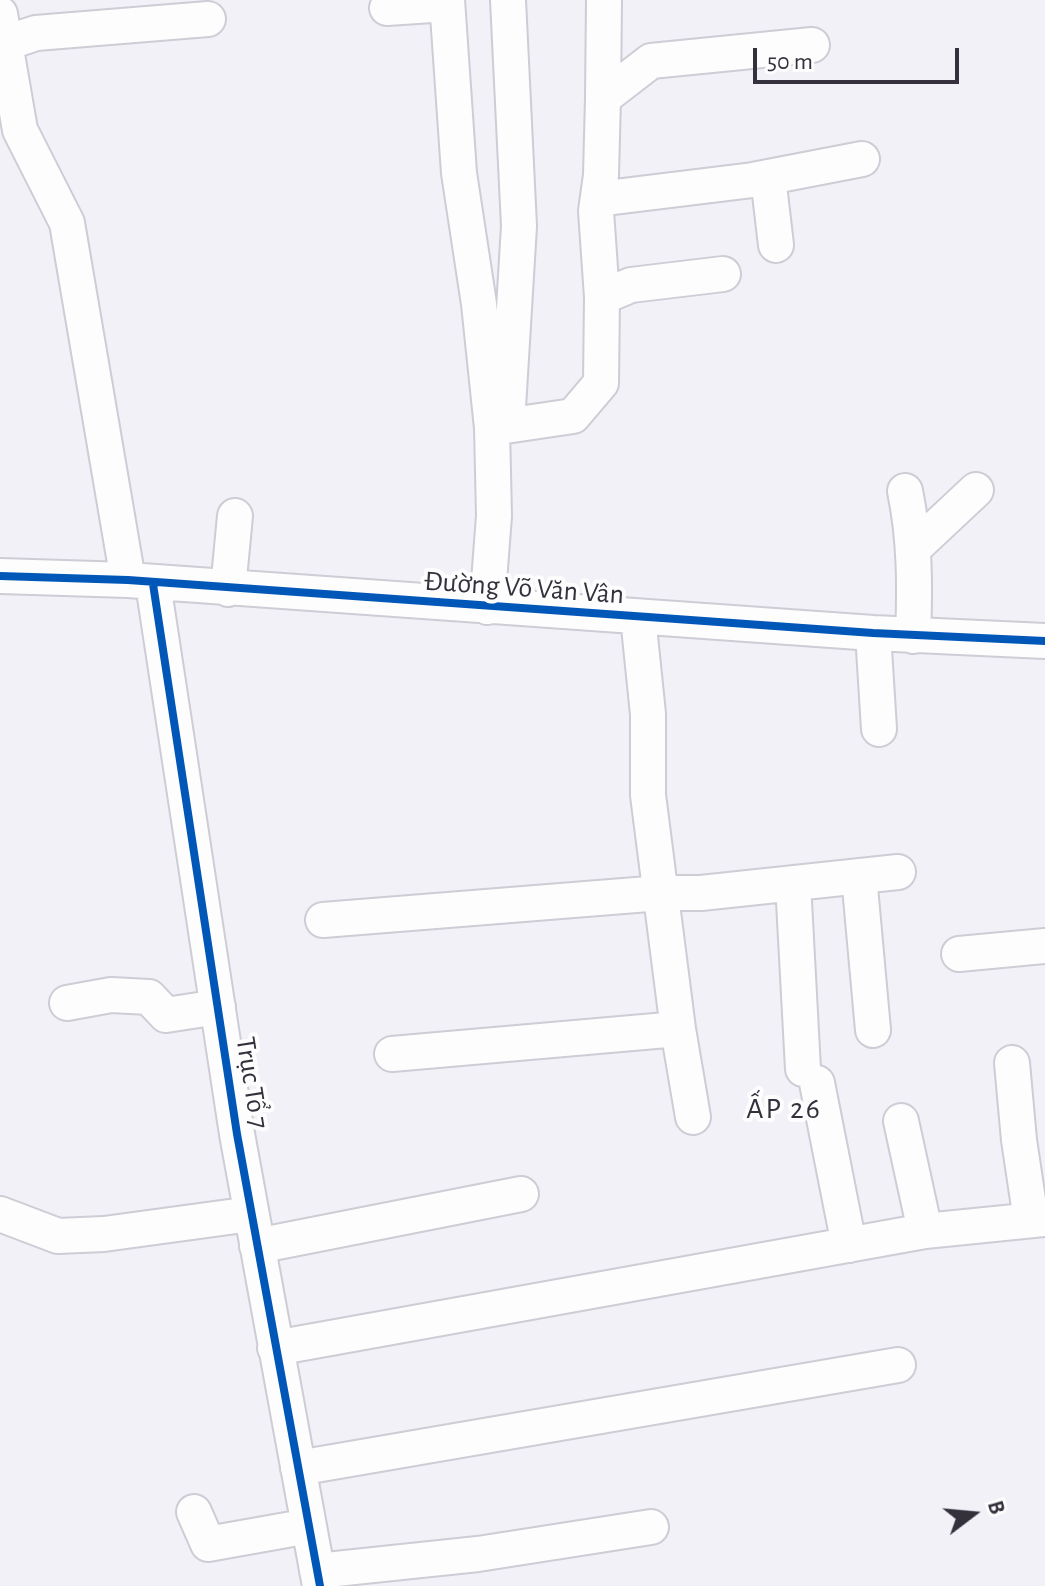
<!DOCTYPE html>
<meta charset="utf-8">
<style>
body{margin:0}
#map{position:relative;width:1045px;height:1586px;overflow:hidden;background:#f2f1f7;font-family:"Alegreya Sans",sans-serif}
canvas{display:block}
.north{position:absolute;left:933px;top:1474px;width:80px;height:80px;-webkit-text-stroke:6px #fdfdfd;paint-order:stroke;rotate:74deg;font-size:22px;font-weight:700;line-height:32px;text-align:center;color:#34303c}
.north::after{content:'';display:block;margin:auto;width:28px;height:36px;background:#34303c;clip-path:polygon(50% 0,100% 100%,50% 72%,0 100%)}
.scale{position:absolute;left:753px;top:48px;width:206px;height:36px;box-sizing:border-box;border:4px solid #34303c;border-top:0;padding-left:10px;font-size:24px;line-height:28px;white-space:nowrap;color:#34303c;-webkit-text-stroke:6px #fdfdfd;paint-order:stroke}
</style>
<div id="map">
<canvas width="1045" height="1586"></canvas>
<div class="north">B</div>
<div class="scale">50 m</div>
</div>
<script>
const ctx = document.querySelector('canvas').getContext('2d');
ctx.lineJoin = 'round';
function stroke(path, color, width, dash) {
  ctx.strokeStyle = color;
  ctx.lineWidth = width;
  ctx.lineCap = dash ? 'butt' : 'round';
  ctx.setLineDash(dash || []);
  ctx.stroke(path);
}
function drawText(font, color, halo, rows, align = 'center') {
  ctx.font = font + ' "Alegreya Sans",sans-serif';
  ctx.lineWidth = 8;
  ctx.setLineDash([]);
  ctx.textBaseline = 'middle';
  ctx.strokeStyle = halo;
  ctx.fillStyle = color;
  for (const [text, x, y, turn = 0] of rows) {
    ctx.save();
    ctx.translate(x, y);
    ctx.rotate((+turn || 0) * Math.PI / 180);
    ctx.textAlign = isNaN(turn) ? turn : align;
    if (halo) ctx.strokeText(text, 0, 0);
    ctx.fillText(text, 0, 0);
    ctx.restore();
  }
}
const minor = new Path2D(`
 M447 0 459 173 479 304 492 428
 M387 8 447 4
 M0 14 20 130 67 223 128 580
 M6 43 36 33 208 19
 M603 98 604 0
 M768 177 776 245
 M598 199 753 180 862 159
 M602 297 631 285 723 274
 M507 424 519 226 508 0
 M905 491C915 539 915 587 913 636
 M913 549 976 490
 M0 576 128 580 873 633 1045 641
 M153 584 237 1134 320 1586
 M228 589 235 516
 M487 607 494 516 492 428 573 416 601 383 602 297 596 211 601 175 603 98 651 61 812 45
 M873 633 879 729
 M859 876 873 1030
 M793 883 803 1069
 M323 920 661 893H701L898 872
 M959 954 1045 946
 M67 1003 111 995 149 997 166 1015 218 1007
 M678 1029 693 1117
 M392 1054 678 1029 648 795V714L638 617
 M1012 1063 1019 1140 1031 1220
 M817 1083 849 1245
 M901 1121 925 1231
 M0 1214 58 1236 104 1234 251 1214
 M257 1246 521 1194
 M275 1348 925 1231 1045 1219
 M298 1468 898 1365
 M194 1512 208 1544 309 1526
 M317 1571 478 1554 651 1527`);
stroke(minor, '#ceccd4', 38);
stroke(minor, '#fdfdfe', 34);
stroke(new Path2D(`
 M0 576 128 580 873 633 1045 641
 M153 584 237 1134 320 1586`), '#0057b8', 8);
drawText('28px', '#34303c', '#fdfdfd', [
 ["Đường Võ Văn Vân",524,588,4],
 ["Trục Tổ 7",252,1083,81]
]);
ctx.letterSpacing = '2px';
drawText('30px', '#34303c', '#fdfdfd', [
 ["ẤP 26",784,1109]
]);
ctx.letterSpacing = '0px';
</script>
